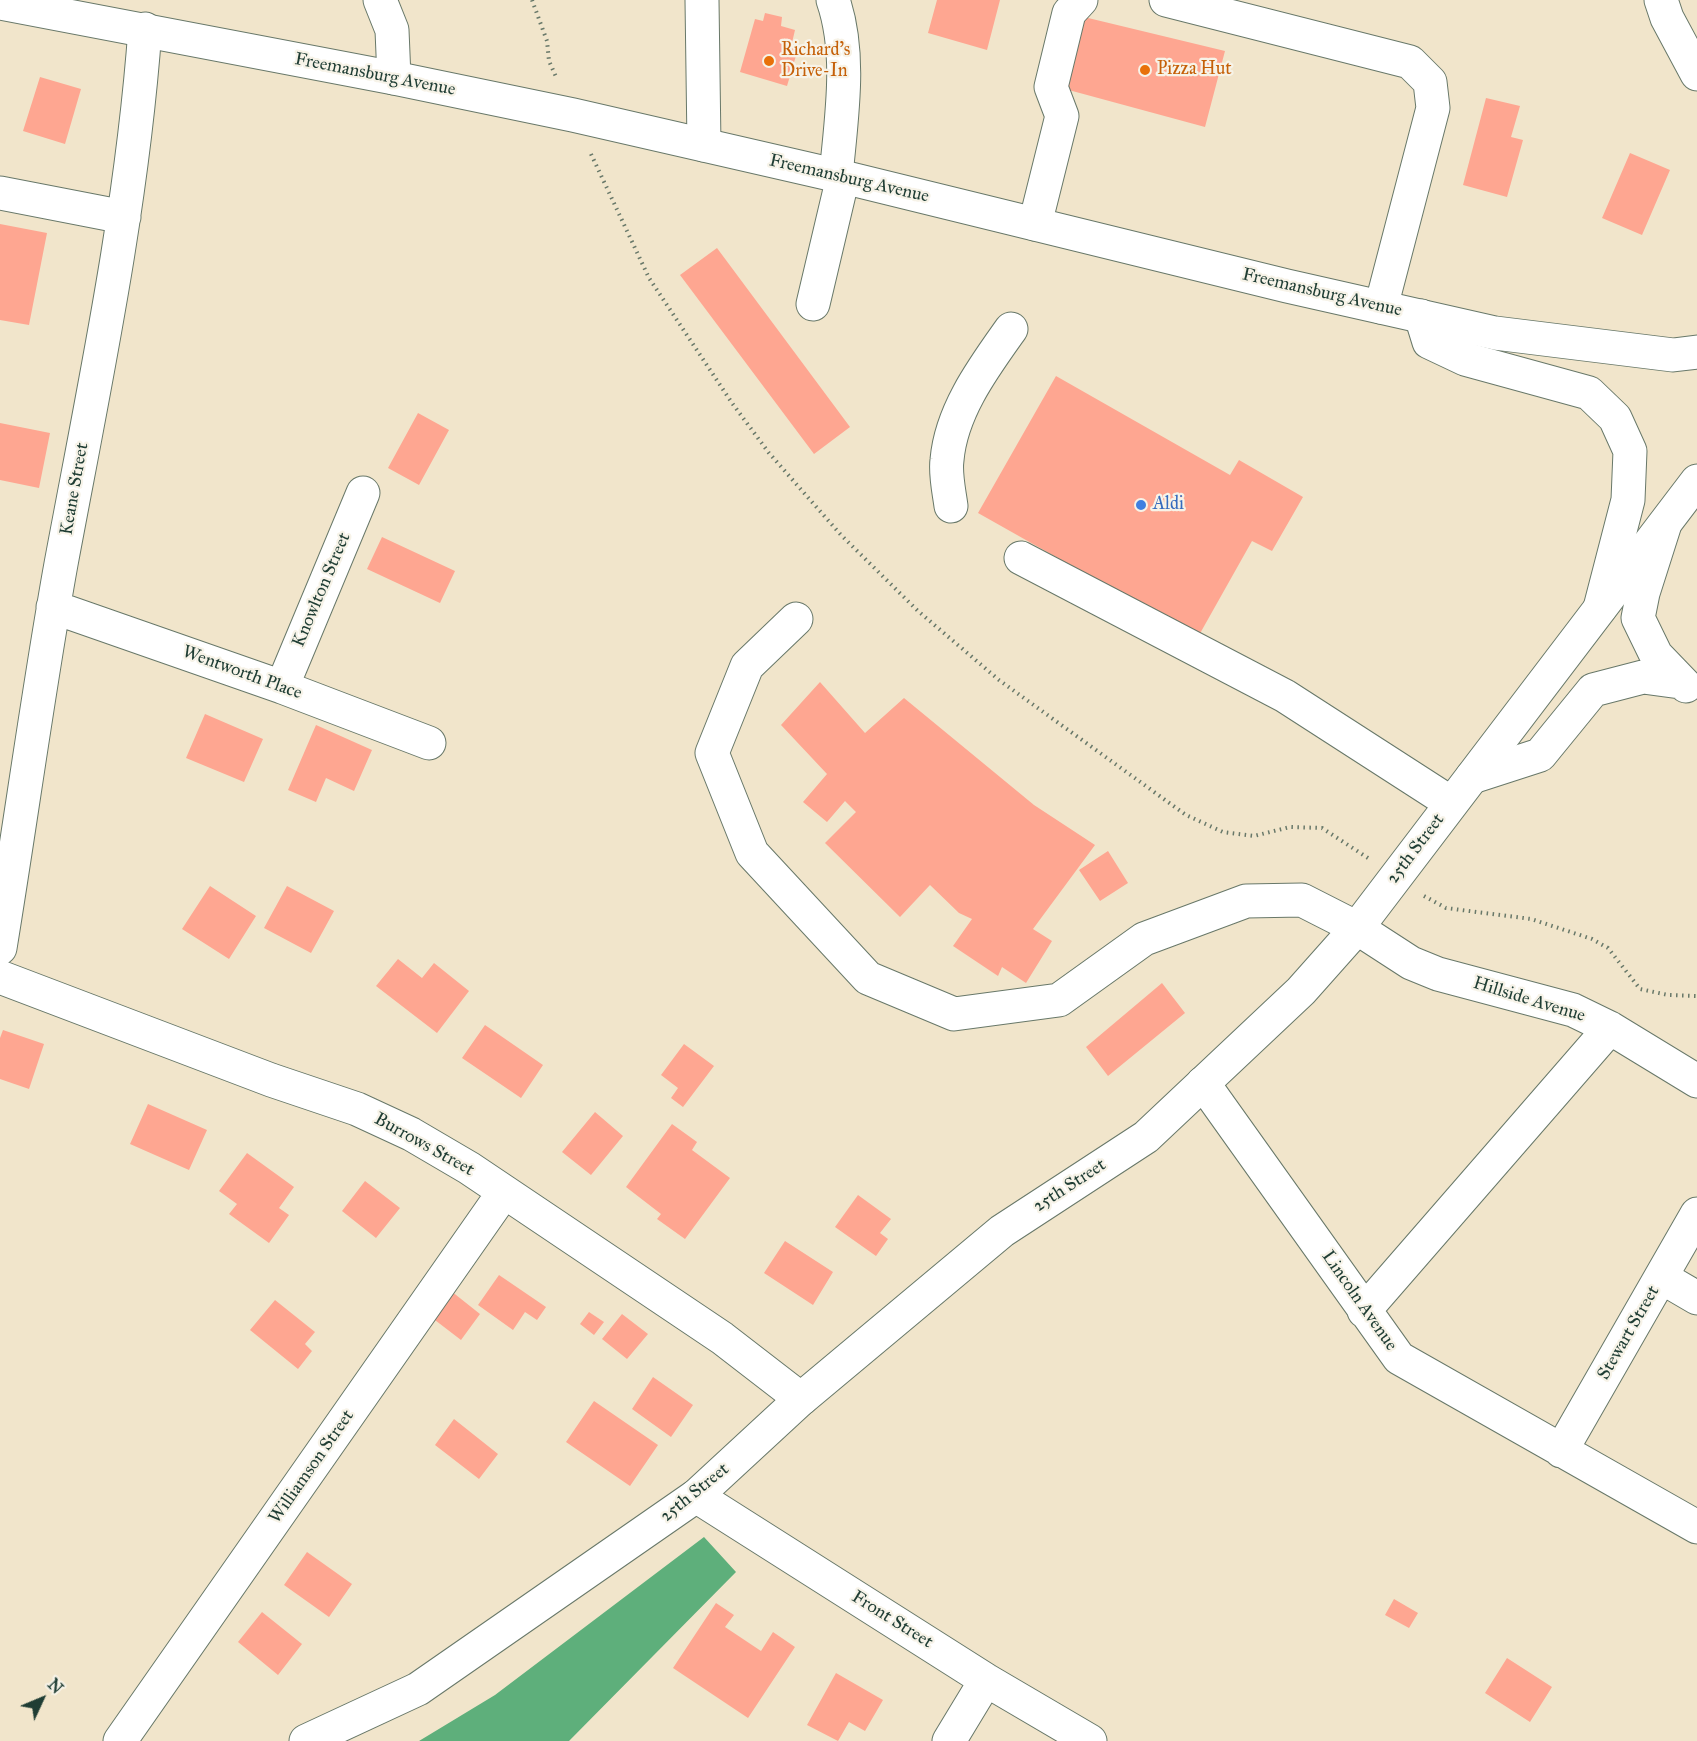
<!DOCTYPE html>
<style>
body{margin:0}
#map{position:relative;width:1697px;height:1741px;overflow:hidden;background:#f1e5cb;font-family:"IM FELL Great Primer",serif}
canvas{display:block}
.north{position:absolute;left:12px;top:1669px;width:60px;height:60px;-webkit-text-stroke:4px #f7f3e8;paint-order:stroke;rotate:46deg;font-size:16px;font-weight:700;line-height:24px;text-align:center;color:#1f3d34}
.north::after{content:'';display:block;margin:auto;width:21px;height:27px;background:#1f3d34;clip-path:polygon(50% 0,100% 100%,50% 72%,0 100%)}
</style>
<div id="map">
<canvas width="1697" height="1741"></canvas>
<div class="north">N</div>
</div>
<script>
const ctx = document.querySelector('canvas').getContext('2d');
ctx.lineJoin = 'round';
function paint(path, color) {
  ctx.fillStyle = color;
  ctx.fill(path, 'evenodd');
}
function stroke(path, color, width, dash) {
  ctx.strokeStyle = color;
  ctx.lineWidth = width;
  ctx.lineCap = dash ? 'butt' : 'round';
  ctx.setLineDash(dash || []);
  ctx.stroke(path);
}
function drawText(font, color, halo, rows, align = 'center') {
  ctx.font = font + ' "IM FELL Great Primer",serif';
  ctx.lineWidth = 4.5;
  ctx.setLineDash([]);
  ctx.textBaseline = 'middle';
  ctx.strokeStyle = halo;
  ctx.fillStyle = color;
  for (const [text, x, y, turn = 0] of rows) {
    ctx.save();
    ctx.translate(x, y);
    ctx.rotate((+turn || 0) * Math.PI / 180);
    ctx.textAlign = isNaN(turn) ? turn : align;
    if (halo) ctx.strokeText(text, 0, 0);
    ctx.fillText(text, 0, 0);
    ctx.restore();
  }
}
paint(new Path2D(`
 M704 1537 736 1572 569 1741H419L495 1695Z`), '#5eaf7b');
paint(new Path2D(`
 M937 0H1000L987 50 928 33Z
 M765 13 782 17 781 26 795 30 791 47 798 49 787 86 740 72 755 19 763 21Z
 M1084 17 1225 51 1205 127 1065 89Z
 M40 77 81 89 65 144 23 131Z
 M1486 98 1520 106 1511 137 1523 140 1507 197 1463 185Z
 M1630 153 1670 170 1642 235 1602 218Z
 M0 224 47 233 29 325 0 320Z
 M717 248 850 427 814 454 680 275Z
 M1056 376 1230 475 1239 460 1303 497 1272 551 1252 541 1198 637 978 513Z
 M418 413 449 430 419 485 388 468Z
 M0 423 50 433 39 488 0 480Z
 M382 537 455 571 440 603 367 569Z
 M820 682 865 733 904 698 1034 805 1095 845 1033 929 1052 941 1026 983 1002 967 998 976 953 946 972 919 959 913 930 885 900 917 825 843 856 812 845 801 827 822 803 802 827 774 781 725Z
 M205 714 263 739 244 782 186 758Z
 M316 725 372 750 354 791 326 778 316 802 288 790Z
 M1108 851 1128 883 1100 901 1079 870Z
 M210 886 256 916 229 959 182 929Z
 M287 886 334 911 311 953 264 928Z
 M398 959 422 978 434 963 469 991 437 1033 376 986Z
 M1162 983 1185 1013 1108 1076 1086 1047Z
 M485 1025 543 1065 521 1098 462 1058Z
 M3 1030 44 1044 29 1089 0 1079V1038Z
 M684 1044 714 1066 683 1107 671 1098 678 1088 661 1075Z
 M148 1104 207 1130 189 1170 130 1144Z
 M595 1112 623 1136 591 1175 562 1152Z
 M672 1124 697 1142 692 1150 730 1178 685 1239 657 1219 661 1214 626 1187Z
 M247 1153 294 1187 279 1208 289 1215 269 1243 229 1214 237 1204 219 1191Z
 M365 1181 400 1208 376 1238 342 1211Z
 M858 1195 891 1219 880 1233 888 1239 876 1256 835 1227Z
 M785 1241 833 1272 813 1305 764 1273Z
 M499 1275 546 1307 537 1320 525 1312 513 1330 478 1305Z
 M451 1291 480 1314 461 1340 431 1317Z
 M275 1300 315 1332 305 1344 312 1351 298 1369 250 1330Z
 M589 1312 604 1322 594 1335 580 1324Z
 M622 1314 648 1334 627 1359 602 1339Z
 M653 1377 693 1405 671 1437 632 1409Z
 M594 1401 658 1445 630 1486 566 1442Z
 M454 1419 498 1454 479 1479 435 1445Z
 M307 1552 352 1584 329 1617 284 1585Z
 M1394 1599 1418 1613 1409 1628 1385 1615Z
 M716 1603 734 1615 725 1627 761 1651 773 1632 795 1647 748 1718 673 1668Z
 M262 1612 302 1644 278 1675 238 1642Z
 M1507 1658 1552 1687 1530 1722 1485 1693Z
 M836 1673 883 1700 865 1731 849 1722 838 1741 807 1725Z`), '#fea691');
const minor = new Path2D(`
 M380 0 392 30 394 78
 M702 0 704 145
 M833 0C852 55 841 119 836 176
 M1166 0 1410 62 1430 82 1433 108 1381 307
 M1661 0 1667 18 1697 74
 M0 193 124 217
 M1035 224 1062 116 1051 87 1069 13 1081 0
 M813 304 843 177
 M1421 316 1429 342 1465 359 1589 393 1615 418 1630 451 1628 500 1600 608
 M951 506C949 491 945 474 947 460 951 411 984 367 1011 329
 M1664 527 1643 593 1638 618 1656 655 1686 686
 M1021 558 1285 696 1451 803
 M53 607 282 687 429 743
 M796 619 747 666 712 753 752 853 868 978 954 1014 1059 1000 1144 939 1246 901 1302 900 1357 928 1411 963 1438 974 1573 1010 1610 1028 1697 1081
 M282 687 363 493
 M1472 777 1540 755 1593 690 1643 677 1680 682
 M0 948C21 820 38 692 61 564 94 387 132 210 145 29
 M0 977 271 1080 357 1109 411 1134 469 1168 722 1338 801 1399
 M1203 1083 1399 1358 1697 1527
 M1661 1277 1697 1298
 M1364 1311 1610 1028
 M1561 1451 1697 1214
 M696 1496 986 1680 1090 1741
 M120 1741 504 1192
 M949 1741 986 1680`);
const major = new Path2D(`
 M0 3 394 78 573 115 843 177 1287 286 1495 333 1673 355 1697 352
 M306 1741 418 1689 696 1496 801 1399 1002 1231 1146 1137 1301 991 1357 928 1697 481`);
stroke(minor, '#687869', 35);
stroke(major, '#687869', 35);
stroke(new Path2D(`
 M532 0 547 41 549 61 557 79
 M591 154 649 278 732 403 769 453 841 535 918 611 999 680 1186 815 1223 832 1254 836 1290 827 1322 828 1368 858
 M1424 896 1446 908 1531 919 1592 939 1608 948 1640 989 1668 995 1697 996`), '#687869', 4, [1.5, 4.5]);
stroke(minor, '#fff', 33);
stroke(major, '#fff', 33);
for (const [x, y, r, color] of [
 [769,61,6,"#e8710a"],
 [1145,70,6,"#e8710a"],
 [1141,505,6,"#3f7fe0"]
]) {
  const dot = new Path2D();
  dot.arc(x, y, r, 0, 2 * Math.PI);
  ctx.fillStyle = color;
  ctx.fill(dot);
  stroke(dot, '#f7f3e8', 2);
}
drawText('18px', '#c56008', '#f7f3e8', [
 ["Richard's",781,51],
 ["Drive-In",781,72],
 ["Pizza Hut",1157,70]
], 'left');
drawText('18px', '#1f3d34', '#f7f3e8', [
 ["Freemansburg Avenue",375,75,11],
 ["Freemansburg Avenue",849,179,13],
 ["Freemansburg Avenue",1322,293,13],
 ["Keane Street",75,489,-80],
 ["Knowlton Street",322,590,-67],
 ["Wentworth Place",242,673,20],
 ["25th Street",1416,849,-53],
 ["Hillside Avenue",1529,1000,17],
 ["Burrows Street",424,1145,29],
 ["25th Street",1070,1186,-33],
 ["Lincoln Avenue",1359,1301,55],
 ["Stewart Street",1629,1333,-60],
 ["Williamson Street",312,1467,-55],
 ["25th Street",695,1493,-39],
 ["Front Street",892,1620,32]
]);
drawText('18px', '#366cbe', '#f7f3e8', [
 ["Aldi",1153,505]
], 'left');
</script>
